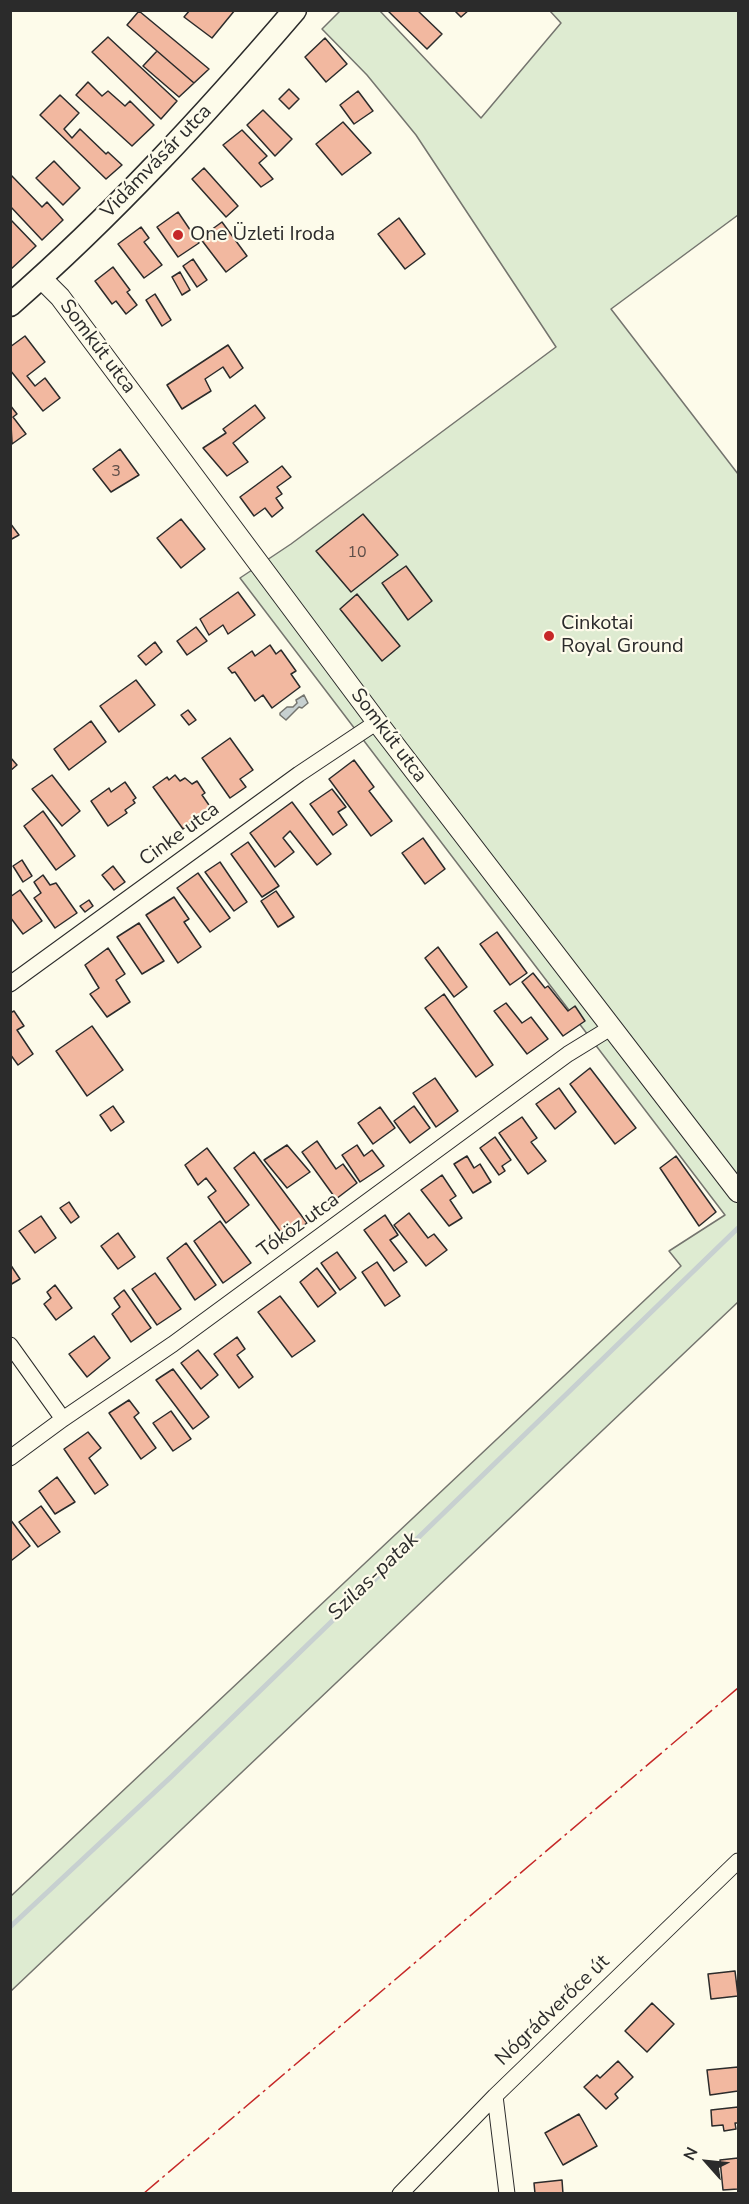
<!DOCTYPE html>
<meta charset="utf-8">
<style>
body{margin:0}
#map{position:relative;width:749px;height:2204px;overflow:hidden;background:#fdfbea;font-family:"Nunito Sans",sans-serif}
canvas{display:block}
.frame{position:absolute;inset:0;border:12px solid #2b2b2b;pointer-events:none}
.north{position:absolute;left:677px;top:2132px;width:60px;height:60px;-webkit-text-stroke:4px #fdfbea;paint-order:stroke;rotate:297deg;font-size:16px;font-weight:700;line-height:24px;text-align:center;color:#2b2b2b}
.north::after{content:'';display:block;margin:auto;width:21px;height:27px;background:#2b2b2b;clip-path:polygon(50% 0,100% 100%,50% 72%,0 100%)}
</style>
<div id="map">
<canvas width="749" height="2204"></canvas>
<div class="frame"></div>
<div class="north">N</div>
</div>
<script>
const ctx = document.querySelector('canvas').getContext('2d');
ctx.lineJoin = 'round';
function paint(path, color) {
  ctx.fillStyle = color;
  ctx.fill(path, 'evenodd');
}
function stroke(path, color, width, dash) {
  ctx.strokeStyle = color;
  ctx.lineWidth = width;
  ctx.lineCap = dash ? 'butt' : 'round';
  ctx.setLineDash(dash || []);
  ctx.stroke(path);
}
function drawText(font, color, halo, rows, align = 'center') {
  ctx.font = font + ' "Nunito Sans",sans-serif';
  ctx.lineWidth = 4.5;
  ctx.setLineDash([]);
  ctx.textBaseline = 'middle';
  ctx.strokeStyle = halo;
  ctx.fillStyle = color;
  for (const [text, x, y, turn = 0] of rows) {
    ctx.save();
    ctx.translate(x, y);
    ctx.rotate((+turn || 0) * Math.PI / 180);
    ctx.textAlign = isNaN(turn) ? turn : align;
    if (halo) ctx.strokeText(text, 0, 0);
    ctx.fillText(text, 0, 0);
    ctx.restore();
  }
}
const green = new Path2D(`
 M340 11H380L481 118 561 23 550 11H738V215L611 309 738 474V1302L11 1991V1896L681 1266 669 1251 725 1215 240 578 291 544 556 347 416 135 367 75 322 29Z`);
paint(green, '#deebd1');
stroke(green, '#74746e', 1.5);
const water = new Path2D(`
 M304 695 308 703 302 708 299 707 286 720 280 715V713L287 707H293L297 703 296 700Z`);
paint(water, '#c7d0d0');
stroke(water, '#74746e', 1.5);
stroke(new Path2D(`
 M10 1927 172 1776 738 1228`), '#c7d0d0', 5);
const building = new Path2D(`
 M190 10H235L212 38 184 17Z
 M387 10H417L442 34 427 49Z
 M454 10H469L461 17Z
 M139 11 209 69 194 83 127 25Z
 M108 37 177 101 161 119 92 52Z
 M325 38 347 64 326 82 305 57Z
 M157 51 194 83 179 97 143 66Z
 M88 82 102 96 108 91 125 106 130 101 154 125 132 146 76 95Z
 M289 89 299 99 289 109 279 99Z
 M358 91 373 111 354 124 340 105Z
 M60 95 79 113 64 129 72 138 80 129 106 154 108 152 122 165 106 179 40 115Z
 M263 110 292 139 275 156 247 125Z
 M343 122 371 153 342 175 316 144Z
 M242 130 267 156 259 163 273 179 261 187 223 145Z
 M54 161 80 188 63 205 36 178Z
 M204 168 238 206 226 217 192 179Z
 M10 174 42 207 47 202 63 220 42 240 10 206Z
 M178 212 199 243 178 257 157 227Z
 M399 218 425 254 405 269 378 234Z
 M10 219 36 246 10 270Z
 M222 222 247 256 226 272 200 238Z
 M141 227 149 238 144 242 162 265 144 278 118 244Z
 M193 259 207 280 197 287 183 266Z
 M113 267 130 290 127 292 137 305 126 314 116 301 112 304 95 281Z
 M180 272 190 290 182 295 172 277Z
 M155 294 171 320 162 326 146 300Z
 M25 336 45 362 27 376 35 386 45 378 60 398 43 411 10 370V347Z
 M228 345 243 368 230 378 223 367 205 379 211 391 182 409 167 385Z
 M10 405 17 414 13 417 26 434 12 444Z
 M255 405 265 418 233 443 248 462 227 476 203 448 226 433 223 429Z
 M120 449 139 475 111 492 93 469Z
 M282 466 291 477 277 487 282 494 276 498 283 508 272 517 265 508 254 516 240 497Z
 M363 514 398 555 351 592 316 551Z
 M181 519 205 549 181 568 157 538Z
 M10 523 19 535 10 540Z
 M406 566 432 601 408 620 382 583Z
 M238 592 255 615 228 634 223 625 209 635 200 619Z
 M357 594 400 646 382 661 340 609Z
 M196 627 207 641 187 655 177 641Z
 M155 642 162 652 146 665 138 656Z
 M270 645 276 654 281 650 296 671 291 674 300 687 272 708 263 695 255 701 235 672 232 673 228 668 252 651 255 656Z
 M136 680 155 705 119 732 100 706Z
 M188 710 196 720 189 725 181 715Z
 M91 721 106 742 69 770 54 749Z
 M230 738 253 770 240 779 246 787 230 798 202 758Z
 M10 757 17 765 10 771Z
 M354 760 374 787 369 791 392 821 371 836 329 779Z
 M52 775 80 811 62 826 32 789Z
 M175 775 180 781 185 778 192 784 197 781 205 793 202 795 211 808 183 829 153 787 167 777 169 780Z
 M125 782 136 798 133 800 135 803 125 810 127 813 108 826 91 801 109 788 111 792Z
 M332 789 346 807 338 812 347 825 333 835 310 804Z
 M292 802 331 854 317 865 290 831 283 838 294 852 275 867 250 833Z
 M43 811 75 856 56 870 24 826Z
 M423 838 445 869 425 884 402 853Z
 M248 842 279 886 262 897 231 854Z
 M22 860 32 876 23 882 13 866Z
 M220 862 247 902 234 911 205 872Z
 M113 866 125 882 114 890 102 875Z
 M198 873 230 918 210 932 177 888Z
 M43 875 50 885 56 883 77 913 55 928 34 898 41 893 34 882Z
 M20 890 42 921 23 934 10 917V897Z
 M276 891 294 917 278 927 261 901Z
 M174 897 189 919 184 922 201 947 178 963 146 915Z
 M89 900 93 906 85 912 80 906Z
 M139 923 164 961 142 974 117 937Z
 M497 932 527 973 510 985 480 944Z
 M438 947 467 987 454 997 425 958Z
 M108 948 125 974 116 980 130 1002 107 1017 90 994 99 988 85 965Z
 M533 973 545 988 548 986 568 1011 575 1006 585 1021 563 1036 522 982Z
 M444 994 493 1065 476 1077 425 1008Z
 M506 1003 522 1023 531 1017 548 1039 527 1054 494 1011Z
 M14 1011 24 1026 17 1030 33 1054 18 1065 10 1054V1013Z
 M92 1026 123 1070 87 1096 56 1051Z
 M590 1068 636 1128 615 1144 570 1084Z
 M435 1078 458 1111 436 1127 413 1093Z
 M559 1088 576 1112 555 1129 536 1104Z
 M113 1106 124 1122 111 1131 100 1115Z
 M414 1106 430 1128 410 1143 394 1121Z
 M380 1107 395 1128 373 1144 358 1123Z
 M522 1117 537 1138 531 1142 546 1161 528 1174 499 1133Z
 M495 1137 511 1160 502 1166 505 1171 499 1175 480 1148Z
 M317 1141 336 1169 343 1164 357 1183 336 1199 302 1152Z
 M287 1145 310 1172 287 1188 264 1160Z
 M357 1145 364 1156 372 1150 384 1166 360 1182 342 1155Z
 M207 1148 249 1205 226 1223 208 1197 216 1191 206 1178 198 1185 185 1165Z
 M254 1152 307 1223 285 1238 234 1168Z
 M467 1156 474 1168 480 1164 491 1182 473 1193 454 1164Z
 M676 1156 716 1212 699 1226 660 1168Z
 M442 1175 456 1196 450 1200 462 1218 449 1226 421 1190Z
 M69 1202 79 1217 71 1223 60 1208Z
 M409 1213 428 1238 434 1234 447 1250 426 1266 394 1225Z
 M385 1215 398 1235 390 1240 407 1262 394 1271 364 1230Z
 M41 1216 56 1238 35 1253 19 1231Z
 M220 1221 251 1263 223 1283 194 1241Z
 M118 1233 135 1257 118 1269 101 1246Z
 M186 1243 216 1285 195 1300 167 1258Z
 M337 1252 356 1278 340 1290 321 1263Z
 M377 1262 400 1296 385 1306 362 1272Z
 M10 1264 20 1279 10 1285Z
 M317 1268 336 1293 318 1307 300 1282Z
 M155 1273 181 1309 157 1325 132 1289Z
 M55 1285 72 1308 56 1320 44 1304 51 1298 47 1292Z
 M124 1290 151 1328 131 1342 112 1314 120 1307 114 1298Z
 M280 1296 315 1341 292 1357 258 1312Z
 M94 1336 110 1358 87 1377 69 1354Z
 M237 1337 245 1349 237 1355 253 1377 239 1388 214 1354Z
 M198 1350 218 1375 201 1389 181 1363Z
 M173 1369 209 1417 193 1429 156 1380Z
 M129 1400 139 1413 134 1417 156 1448 141 1459 109 1413Z
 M171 1411 191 1439 173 1451 153 1423Z
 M88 1432 101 1448 89 1458 108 1485 95 1494 64 1449Z
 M57 1477 75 1502 55 1514 39 1491Z
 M41 1506 60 1532 38 1547 19 1522Z
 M10 1519 30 1546 12 1560 10 1558Z
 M735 1971 738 1996 711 1999 708 1974Z
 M652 2003 674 2024 647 2052 625 2031Z
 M618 2061 633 2077 615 2094 618 2098 606 2109 584 2087 597 2075 600 2078Z
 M738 2067V2091L710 2095 707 2070Z
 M738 2107V2123H735L736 2129 724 2131 723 2125 712 2126 711 2110Z
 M579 2114 597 2146 563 2165 545 2133Z
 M738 2158V2189L723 2190 720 2160Z
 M562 2180 563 2194H535L534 2183Z`);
paint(building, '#f2b8a0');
stroke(building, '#2b2b2b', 1.5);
const minor = new Path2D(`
 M10 984 299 774 377 722
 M10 1345 63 1419
 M10 1458 63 1419 173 1344 568 1054 612 1027
 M495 2096 507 2194
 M400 2194 495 2096 738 1861`);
const tertiary = new Path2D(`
 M41 278 60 297 377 722 738 1192`);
const secondary = new Path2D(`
 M10 305C113 215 206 114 295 10`);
stroke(minor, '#2b2b2b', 17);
stroke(tertiary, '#2b2b2b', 22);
stroke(secondary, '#2b2b2b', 25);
stroke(minor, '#fdfbea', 15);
stroke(tertiary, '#fdfbea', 20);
stroke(secondary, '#fdfbea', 22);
stroke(new Path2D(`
 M143 2194 738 1688`), '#c62828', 1.5, [21, 4.5, 3, 4.5]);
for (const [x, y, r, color] of [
 [178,235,6,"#c62828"],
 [549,636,6,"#c62828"]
]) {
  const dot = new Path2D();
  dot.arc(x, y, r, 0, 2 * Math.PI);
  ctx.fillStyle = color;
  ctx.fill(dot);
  stroke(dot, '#fdfbea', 2);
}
drawText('16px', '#5d4e48', null, [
 ["3",116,472],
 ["10",357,553]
]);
drawText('20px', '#2b2b2b', '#fdfbea', [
 ["Vidámvásár utca",157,162,-46],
 ["Somkút utca",97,347,53],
 ["Somkút utca",388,736,53],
 ["Cinke utca",180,835,-36],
 ["Tóköz utca",299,1226,-36],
 ["Nógrádverőce út",553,2011,-44]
]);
drawText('20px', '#2b2b2b', '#fdfbea', [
 ["One Üzleti Iroda",190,235],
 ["Cinkotai",561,624],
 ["Royal Ground",561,647]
], 'left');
drawText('italic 21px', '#2b2b2b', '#fdfbea', [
 ["Szilas-patak",374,1577,-44]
]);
</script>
